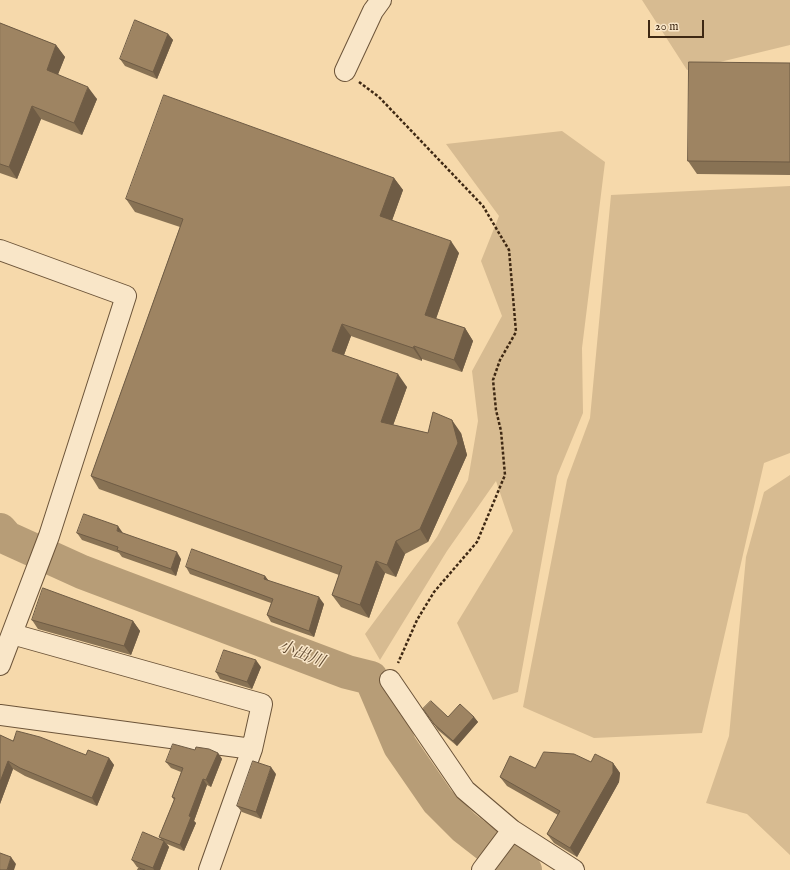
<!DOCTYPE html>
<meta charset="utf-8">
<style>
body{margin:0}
#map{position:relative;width:790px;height:870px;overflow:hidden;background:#f6d9ab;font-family:"IM FELL English",serif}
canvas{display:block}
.scale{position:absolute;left:648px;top:20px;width:56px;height:18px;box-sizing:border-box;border:2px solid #3e2813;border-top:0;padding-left:5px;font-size:12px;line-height:14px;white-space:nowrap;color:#3e2813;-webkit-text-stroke:3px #f9e6c8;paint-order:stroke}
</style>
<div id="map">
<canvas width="790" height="870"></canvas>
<div class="scale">20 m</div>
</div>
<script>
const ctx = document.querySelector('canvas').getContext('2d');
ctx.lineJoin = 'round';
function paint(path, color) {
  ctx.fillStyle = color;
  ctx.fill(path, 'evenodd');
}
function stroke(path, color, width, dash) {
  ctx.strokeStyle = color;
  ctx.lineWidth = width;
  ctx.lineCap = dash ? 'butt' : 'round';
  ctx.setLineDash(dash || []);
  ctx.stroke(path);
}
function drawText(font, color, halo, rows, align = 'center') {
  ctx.font = font + ' "IM FELL English","Noto Serif JP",serif';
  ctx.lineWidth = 3;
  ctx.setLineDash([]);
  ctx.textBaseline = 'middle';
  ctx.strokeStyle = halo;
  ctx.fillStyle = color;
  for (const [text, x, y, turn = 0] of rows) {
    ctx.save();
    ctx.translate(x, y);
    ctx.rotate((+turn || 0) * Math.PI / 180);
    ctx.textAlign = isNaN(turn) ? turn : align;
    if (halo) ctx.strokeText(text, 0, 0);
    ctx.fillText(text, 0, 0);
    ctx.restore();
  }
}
paint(new Path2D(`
 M642 0H790V45L687 70Z
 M562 131 605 162 582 348 583 413 557 476 518 692 493 700 457 623 513 531 496 481 447 551 380 660 365 634 437 537 468 480 478 421 472 371 502 316 481 261 499 216 446 144Z
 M790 186V453L764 463 702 733 594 738 523 707 567 480 590 418 611 195Z
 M790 475V855L747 814 706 803 729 736 746 557 764 492Z`), '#d7bb91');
stroke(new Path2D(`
 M0 530 7 538 82 572 347 672 371 678 400 746 438 801 464 827 500 855 525 870`), '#b79d77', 34);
const minor = new Path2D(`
 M345 71 373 11 381 0
 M0 250 126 296 49 536 0 665
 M12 634 262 704 252 749 209 870
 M390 680 465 790 512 830 482 870
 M0 715 252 749
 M512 830 574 870`);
stroke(minor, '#6c5439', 22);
stroke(new Path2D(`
 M359 82 379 97 483 206 509 250 516 332 500 360 493 380 496 410 501 431 505 475 477 542 434 592 417 620 398 663`), '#3e2813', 2.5, [3, 2]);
stroke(minor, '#f9e6c8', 20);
paint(new Path2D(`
 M0 23 56 45 65 57 58 74 97 99 82 135 41 119 17 179 0 173Z
 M168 34 173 40 157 79 125 66 120 59Z
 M790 63V175L697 174 688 161Z
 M394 178 403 190 392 220 459 253 436 319 465 328 473 341 462 372 422 359V361L351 336 344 355 407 387 393 425 428 433H461L467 455 428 542 405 554 396 577 385 573 369 618 341 607 332 595 339 575 99 489 91 476 180 227 135 212 126 199Z
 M77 533H123L181 559 176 576 122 557 119 553 82 540Z
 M186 567 265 576 269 581 324 604 314 637 271 622 267 615 271 603 190 574Z
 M32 620 133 621 140 631 131 655 38 629Z
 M261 667 252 689 220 679 216 672Z
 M423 709 448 717H474L478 722 457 746 438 730Z
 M0 735 13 741 86 755 109 758 114 765 97 806 25 776 13 769 0 804Z
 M195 750 218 753 222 759 211 787 207 785 194 821 196 823 184 851 167 844 169 847 160 870H138H144L137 867 132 860 161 839 159 837 174 800 172 797 181 772 171 768 166 762Z
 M591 762 613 763 620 773 619 782 577 857 554 843 547 834 558 815 507 786 500 777 535 768Z
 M276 774 261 819 242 812 237 806Z`), '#887254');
paint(new Path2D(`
 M168 34 173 40 157 79 153 72Z
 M56 45 65 57 55 82 47 70Z
 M88 87 97 99 82 135 74 123Z
 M32 106 41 119 17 179 9 167Z
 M394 178 403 190 389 229 380 216Z
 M451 241 459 253 433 327 425 315Z
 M342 324 351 336 341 363 332 351Z
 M465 328 473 341 462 372 454 360Z
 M414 346 422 359V361L413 348Z
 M398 374 407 387 390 434 381 422Z
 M452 420 461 433 467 455 428 542 420 529Z
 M118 526 123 533 117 531Z
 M396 541 405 554 396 577 387 565Z
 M177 552 181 559 176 576 171 569Z
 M376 561 385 573 369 618 360 605Z
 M265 576 270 583 264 579Z
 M319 597 324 604 314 637 309 631Z
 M133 621 140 631 131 655 124 646Z
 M256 660 261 667 252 689 247 682Z
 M474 717 478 722 457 746 453 741Z
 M218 753 222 759 211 787 206 780Z
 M109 758 114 765 97 806 92 798Z
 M8 761 13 769 0 804V782Z
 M613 763 620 773 619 782 577 857 570 848Z
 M271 767 276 774 261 819 256 812Z
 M203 779 207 785 194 821 196 823 184 851 180 845 189 816Z
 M164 841 169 847 160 870H154L153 868Z
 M11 857 16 864 14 870H7Z`), '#6f5c45');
const building = new Path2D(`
 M135 20 168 34 153 72 120 59Z
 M0 23 56 45 47 70 88 87 74 123 32 106 9 167 0 164Z
 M689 62 790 63V162L688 161Z
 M164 95 394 178 380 216 451 241 425 315 465 328 454 360 414 346 413 348 342 324 332 351 398 374 381 422 428 433 433 412 452 420 458 443 420 529 396 541 387 565 376 561 360 605 332 595 342 566 91 476 183 219 126 199Z
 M84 514 118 526 117 531 177 552 171 569 117 550 118 547 77 533Z
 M192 549 265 576 264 579 319 597 309 631 267 615 273 599 186 567Z
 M43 588 133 621 124 646 32 620Z
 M224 650 256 660 247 682 216 672Z
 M431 701 448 717 460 704 474 717 453 741 434 724 423 709Z
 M17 731 40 737 86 755 88 750 109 758 92 798 20 768 8 761 0 782V735L13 741Z
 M173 744 195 750 196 747 209 749 218 753 206 780 203 779 189 816 191 817 180 845 159 837 175 798 172 797 183 768 166 762Z
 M544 752 574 754 591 762 595 754 613 763V773L570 848 547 834 560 811 500 777 510 756 535 768Z
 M253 761 271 767 256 812 237 806Z
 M143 832 164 841 153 868 132 860Z
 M0 853 11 857 7 870H0Z
 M139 868 145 870H138Z`);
paint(building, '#9e8462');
stroke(building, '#6f5c45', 1);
drawText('italic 16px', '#624b31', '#f9e6c8', [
 ["小出川",301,655,21]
]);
</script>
